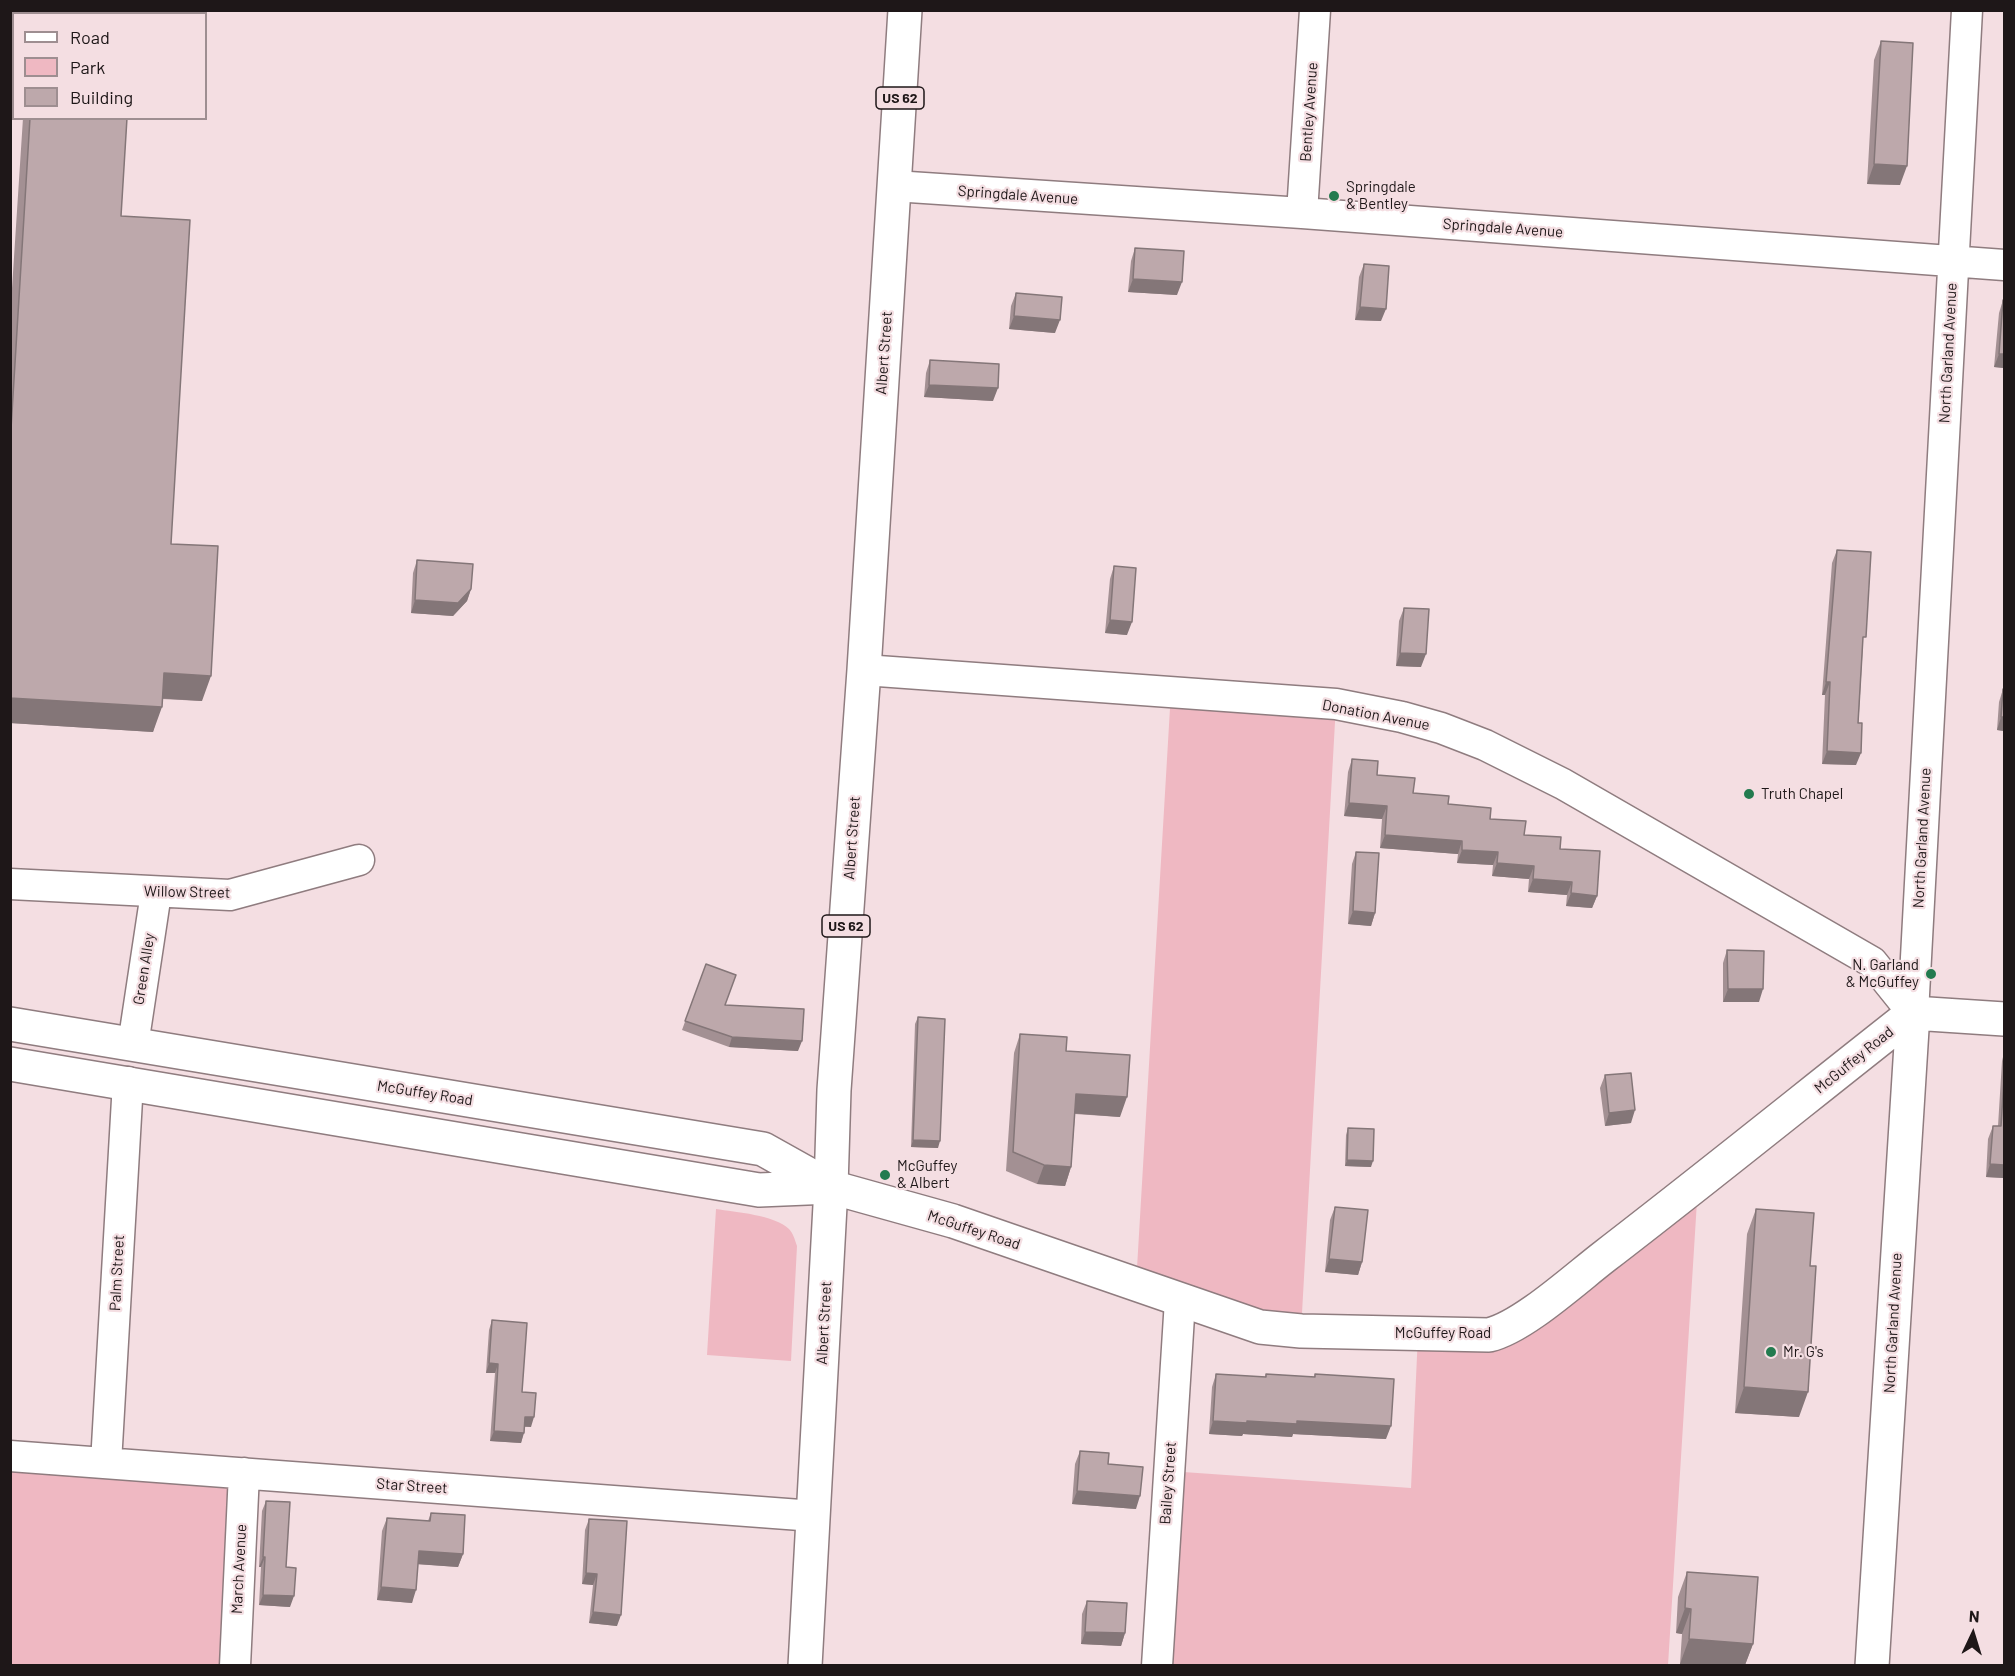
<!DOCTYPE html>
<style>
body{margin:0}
#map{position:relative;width:2015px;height:1676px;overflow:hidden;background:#f4dee2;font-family:Barlow,sans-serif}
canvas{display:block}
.frame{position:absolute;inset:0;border:12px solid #1e1718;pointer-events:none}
.legend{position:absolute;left:12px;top:12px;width:195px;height:108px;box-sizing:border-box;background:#f4dee2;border:2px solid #9e8e91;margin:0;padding:8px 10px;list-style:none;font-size:18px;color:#1e1718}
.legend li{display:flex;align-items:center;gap:12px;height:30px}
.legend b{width:30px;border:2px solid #9e8e91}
.north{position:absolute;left:1943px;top:1604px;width:60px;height:60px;-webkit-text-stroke:4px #f4dee2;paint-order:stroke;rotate:4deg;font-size:16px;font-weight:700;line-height:24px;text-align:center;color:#1e1718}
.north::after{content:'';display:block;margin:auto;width:21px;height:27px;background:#1e1718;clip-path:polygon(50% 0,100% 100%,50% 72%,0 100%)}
</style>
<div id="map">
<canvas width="2015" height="1676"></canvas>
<div class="frame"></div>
<ul class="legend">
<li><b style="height:8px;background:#fff"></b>Road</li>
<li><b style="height:16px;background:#efb8c2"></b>Park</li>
<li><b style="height:16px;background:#bda8ab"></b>Building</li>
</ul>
<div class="north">N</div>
</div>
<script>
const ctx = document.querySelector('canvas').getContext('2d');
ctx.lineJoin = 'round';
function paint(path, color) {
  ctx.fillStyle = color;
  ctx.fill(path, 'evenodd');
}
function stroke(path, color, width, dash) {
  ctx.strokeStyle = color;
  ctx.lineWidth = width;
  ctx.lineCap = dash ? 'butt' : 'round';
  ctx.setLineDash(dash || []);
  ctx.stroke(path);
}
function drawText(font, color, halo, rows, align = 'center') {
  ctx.font = font + ' Barlow,sans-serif';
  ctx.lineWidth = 4.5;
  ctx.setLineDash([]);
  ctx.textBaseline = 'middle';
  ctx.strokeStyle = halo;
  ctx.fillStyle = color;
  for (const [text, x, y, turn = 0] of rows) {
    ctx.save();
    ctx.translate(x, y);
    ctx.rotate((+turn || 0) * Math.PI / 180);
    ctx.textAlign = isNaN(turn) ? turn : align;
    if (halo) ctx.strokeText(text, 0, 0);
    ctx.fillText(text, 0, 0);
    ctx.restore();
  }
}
paint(new Path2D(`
 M1171 691 1336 704 1301 1331 1136 1285Z
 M1698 1185 1668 1665 1157 1666 1169 1471 1411 1488 1418 1334 1489 1335Z
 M716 1209C735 1212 775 1215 789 1229 793 1233 795 1240 797 1246L791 1361 707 1355Z
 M10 1456 244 1473 235 1665H11Z`), '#efb8c2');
const minor = new Path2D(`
 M894 186 1302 213 2004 265
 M1302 213 1315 10
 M864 670 1336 704 1402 717 1441 728 1485 745 1563 784 1872 962 1913 1013
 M10 884 230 895 359 860
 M1913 1013 1967 10
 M133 1045 156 893
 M10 1456 814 1516
 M106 1463 128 1082
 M235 1666 244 1473
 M1157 1666 1180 1300`);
const tertiary = new Path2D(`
 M831 1187 953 1221 1260 1327 1301 1331 1489 1335C1523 1327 1575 1279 1605 1256 1709 1176 1810 1094 1913 1013L2004 1019
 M1872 1666 1913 1013`);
const secondary = new Path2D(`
 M10 1024 763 1149 831 1187
 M10 1064 759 1190 831 1187`);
const primary = new Path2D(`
 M805 1666 831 1187 834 1090 864 670 905 10`);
stroke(minor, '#8f7c7f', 33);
stroke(tertiary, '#8f7c7f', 36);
stroke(secondary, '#8f7c7f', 36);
stroke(primary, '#8f7c7f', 36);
stroke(minor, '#fff', 30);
stroke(tertiary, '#fff', 33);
stroke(secondary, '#fff', 33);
stroke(primary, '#fff', 33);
paint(new Path2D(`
 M1881 41 1900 185 1867 184 1874 60Z
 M23 118H127L121 216 171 544 202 701 162 699 153 732 10 723V319Z
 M1135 248 1177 295 1128 292 1131 261Z
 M1364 264 1381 321 1355 320 1359 277Z
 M1016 293 1055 333 1009 329 1011 306Z
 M2003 300 2004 368 1994 367 1999 313Z
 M930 360 993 401 924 397 926 373Z
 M1837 550 1863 644 1856 765 1822 764 1825 695H1822L1832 563Z
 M417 560 471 589 467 601 453 616 411 613 413 573Z
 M1114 566 1127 635 1105 633 1110 579Z
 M1404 608 1421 667 1396 666 1399 621Z
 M2003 689 2004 731 1997 730 1999 702Z
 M1352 759 1377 775 1413 793 1490 819 1524 835 1560 849 1597 896 1592 908 1566 906 1567 895 1528 892 1529 879 1492 876 1493 865 1457 863 1458 854 1380 848 1382 819 1344 816 1348 772Z
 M1356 852 1375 913 1371 926 1348 924 1352 864Z
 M1727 950 1759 1002H1723V963Z
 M706 964 725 1005 798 1051 729 1047 682 1030Z
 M918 1017 938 1148 911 1147 915 1024Z
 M1020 1034 1066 1051 1120 1117 1075 1114 1071 1167 1065 1186 1037 1184 1006 1171 1014 1053Z
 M2004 1053V1178L1986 1177 1988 1139 1993 1126H1998L2002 1061Z
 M1605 1075 1631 1123 1605 1126 1600 1088Z
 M1348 1128 1371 1167 1345 1166 1346 1135Z
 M1335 1207 1362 1262 1358 1275 1325 1272 1330 1220Z
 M1756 1209 1799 1417 1735 1413 1747 1234Z
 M492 1320 522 1392 531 1427H525L521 1443 490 1441 495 1373H486L489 1330Z
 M1216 1374 1265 1377 1266 1374 1314 1377 1315 1374 1386 1439 1293 1434 1292 1437 1243 1434 1242 1436 1209 1434 1212 1387Z
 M1080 1451 1108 1464 1136 1509 1072 1504 1075 1464Z
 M266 1501 286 1567 290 1607 259 1605 261 1567H259L262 1511Z
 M431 1513 463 1554 458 1567 418 1564 412 1603 377 1600 382 1531 387 1518 428 1521Z
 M589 1519 617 1626 589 1623 593 1585 582 1584 585 1530Z
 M1687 1572 1753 1644 1745 1665H1702L1680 1664 1682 1634 1676 1633 1678 1597Z
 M1087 1601 1125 1633 1121 1646 1081 1644 1082 1614Z`), '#a39093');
paint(new Path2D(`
 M1874 164 1907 166 1900 185 1867 184Z
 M1133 279 1182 282 1177 295 1128 292Z
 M1360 307 1386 309 1381 321 1355 320Z
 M1014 316 1060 320 1055 333 1009 329Z
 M1999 354H2004V368L1994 367Z
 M929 385 998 388 993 401 924 397Z
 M471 589 467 601 453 616 411 613 415 600Z
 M1110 620 1132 622 1127 635 1105 633Z
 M1400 653 1426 654 1421 667 1396 666Z
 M164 673 211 676 202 701 155 698Z
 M1826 682H1830L1825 695H1822Z
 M10 698 162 707 153 732 10 723Z
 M2001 717H2004V731L1997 730Z
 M1827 751 1861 753 1856 765 1822 764Z
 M1349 803 1387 806 1382 819 1344 816Z
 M1385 835 1462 841 1458 854 1380 848Z
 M1462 850 1498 852 1493 865 1457 863Z
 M1497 863 1534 866 1529 879 1492 876Z
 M1533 879 1572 882 1567 895 1528 892Z
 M1571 893 1597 896 1592 908 1566 906Z
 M1353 911 1375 913 1371 926 1348 924Z
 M1728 989H1763L1759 1002H1723Z
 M732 1037 802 1041 798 1051 729 1047Z
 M1076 1094 1127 1097 1120 1117 1069 1113Z
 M1635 1110 1631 1123 1605 1126 1609 1113Z
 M913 1140 940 1141 938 1148 911 1147Z
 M1347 1160 1373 1161 1371 1167 1345 1166Z
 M1990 1164 2004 1165V1178L1986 1177Z
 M1044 1165 1071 1167 1065 1186 1037 1184Z
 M1329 1259 1362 1262 1358 1275 1325 1272Z
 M489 1363 498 1364 495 1373H486Z
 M1744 1387 1808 1392 1799 1417 1735 1413Z
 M525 1417H534L531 1427 522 1426Z
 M1213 1421H1297L1391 1426 1386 1439 1293 1434 1292 1437 1243 1434 1242 1436 1209 1434Z
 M494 1431 524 1433 521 1443 490 1441Z
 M1077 1491 1140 1496 1136 1509 1072 1504Z
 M419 1551 463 1554 458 1567 415 1564Z
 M263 1557H265L261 1567H259Z
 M586 1573 597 1574 593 1585 582 1584Z
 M381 1587 416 1590 412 1603 377 1600Z
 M263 1595 294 1596 290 1607 259 1605Z
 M1685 1608 1691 1609 1682 1634 1676 1633Z
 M593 1612 621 1615 617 1626 589 1623Z
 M1085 1632 1125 1633 1121 1646 1081 1644Z
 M1689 1639 1753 1644 1745 1665H1702L1680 1664Z`), '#847678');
const building = new Path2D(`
 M1881 41 1913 43 1907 166 1874 164Z
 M30 118H127L121 216 190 220 171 544 218 546 211 676 164 673 162 707 10 698V445Z
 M1135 248 1184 251 1182 282 1133 279Z
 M1364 264 1389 266 1386 309 1360 307Z
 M1016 293 1062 297 1060 320 1014 316Z
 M2003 300H2004V354H1999Z
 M930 360 999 364 998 388 929 385Z
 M1837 550 1871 552 1866 637H1863L1858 723H1862L1861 753 1827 751 1830 682H1826Z
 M417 560 473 564 471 589 458 603 415 600Z
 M1114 566 1136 568 1132 622 1110 620Z
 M1404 608 1429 609 1426 654 1400 653Z
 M2003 689H2004V717H2001Z
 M1352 759 1378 761 1377 775 1415 778 1413 793 1449 796 1448 804 1491 808 1490 819 1526 821 1524 835 1561 837 1560 849 1600 851 1597 896 1571 893 1572 882 1533 879 1534 866 1497 863 1498 852 1462 850V841L1385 835 1387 806 1349 803Z
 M1356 852 1379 853 1375 913 1353 911Z
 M1727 950 1764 951 1763 989H1728Z
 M706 964 736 975 725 1005 804 1009 802 1041 732 1037 685 1021Z
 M918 1017 945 1019 940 1141 913 1140Z
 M1020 1034 1067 1037 1066 1051 1130 1055 1127 1097 1076 1094 1071 1167 1044 1165 1013 1152Z
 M1631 1073 1635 1110 1609 1113 1605 1075Z
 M2004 1080V1165L1990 1164 1993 1126H2001Z
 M1348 1128 1374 1129 1373 1161 1347 1160Z
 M1335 1207 1368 1210 1362 1262 1329 1259Z
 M1756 1209 1814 1213 1810 1266H1816L1808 1392 1744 1387Z
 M492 1320 527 1323 522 1392 536 1393 534 1417H525L524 1433 494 1431 498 1364 489 1363Z
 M1216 1374 1266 1377V1374L1315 1377V1374L1394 1379 1391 1426 1297 1421V1424L1247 1421V1423L1213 1421Z
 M1080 1451 1109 1453 1108 1464 1143 1467 1140 1496 1077 1491Z
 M266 1501 290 1502 286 1567 296 1568 294 1596 263 1595 265 1557H263Z
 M431 1513 465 1515 463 1554 419 1551 416 1590 381 1587 387 1518 430 1521Z
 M589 1519 627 1521 621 1615 593 1612 597 1574 586 1573Z
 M1687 1572 1758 1577 1753 1644 1689 1639 1691 1609 1685 1608Z
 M1087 1601 1127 1603 1125 1633 1085 1632Z`);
paint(building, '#bda8ab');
stroke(building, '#847678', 1.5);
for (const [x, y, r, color] of [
 [1334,196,6,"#237b4f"],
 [1749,794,6,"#237b4f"],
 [1931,974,6,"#237b4f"],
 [885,1175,6,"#237b4f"],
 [1771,1352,6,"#237b4f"]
]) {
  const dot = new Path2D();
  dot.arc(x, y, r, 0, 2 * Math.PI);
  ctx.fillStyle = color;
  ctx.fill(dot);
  stroke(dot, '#f4dee2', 2);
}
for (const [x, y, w] of [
 [900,98,48],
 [846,926,48]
]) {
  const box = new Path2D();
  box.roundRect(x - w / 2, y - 11, w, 22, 4.5);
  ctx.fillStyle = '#f4dee2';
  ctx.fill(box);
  stroke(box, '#1e1718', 1.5);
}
drawText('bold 14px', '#1e1718', null, [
 ["US 62",900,98],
 ["US 62",846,926]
]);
drawText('15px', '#1e1718', '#f4dee2', [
 ["Bentley Avenue",1309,112,-86],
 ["Springdale Avenue",1018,195,4],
 ["Springdale Avenue",1503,228,4],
 ["Albert Street",884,353,-86],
 ["North Garland Avenue",1948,353,-87],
 ["Donation Avenue",1376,715,11],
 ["Albert Street",852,838,-86],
 ["North Garland Avenue",1922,838,-87],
 ["Willow Street",187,892,1],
 ["Green Alley",144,969,-81],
 ["McGuffey Road",1854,1060,-39],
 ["McGuffey Road",425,1093,9],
 ["McGuffey Road",974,1230,18],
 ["Palm Street",117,1273,-87],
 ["Albert Street",824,1323,-87],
 ["North Garland Avenue",1893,1323,-87],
 ["McGuffey Road",1443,1333],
 ["Bailey Street",1168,1483,-86],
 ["Star Street",412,1486,4],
 ["March Avenue",239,1569,-87]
]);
drawText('15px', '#1e1718', '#f4dee2', [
 ["Springdale",1346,187],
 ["& Bentley",1346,204],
 ["Truth Chapel",1761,794],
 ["N. Garland",1919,965,"right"],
 ["& McGuffey",1919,982,"right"],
 ["McGuffey",897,1166],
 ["& Albert",897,1183],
 ["Mr. G's",1783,1352]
], 'left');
</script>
